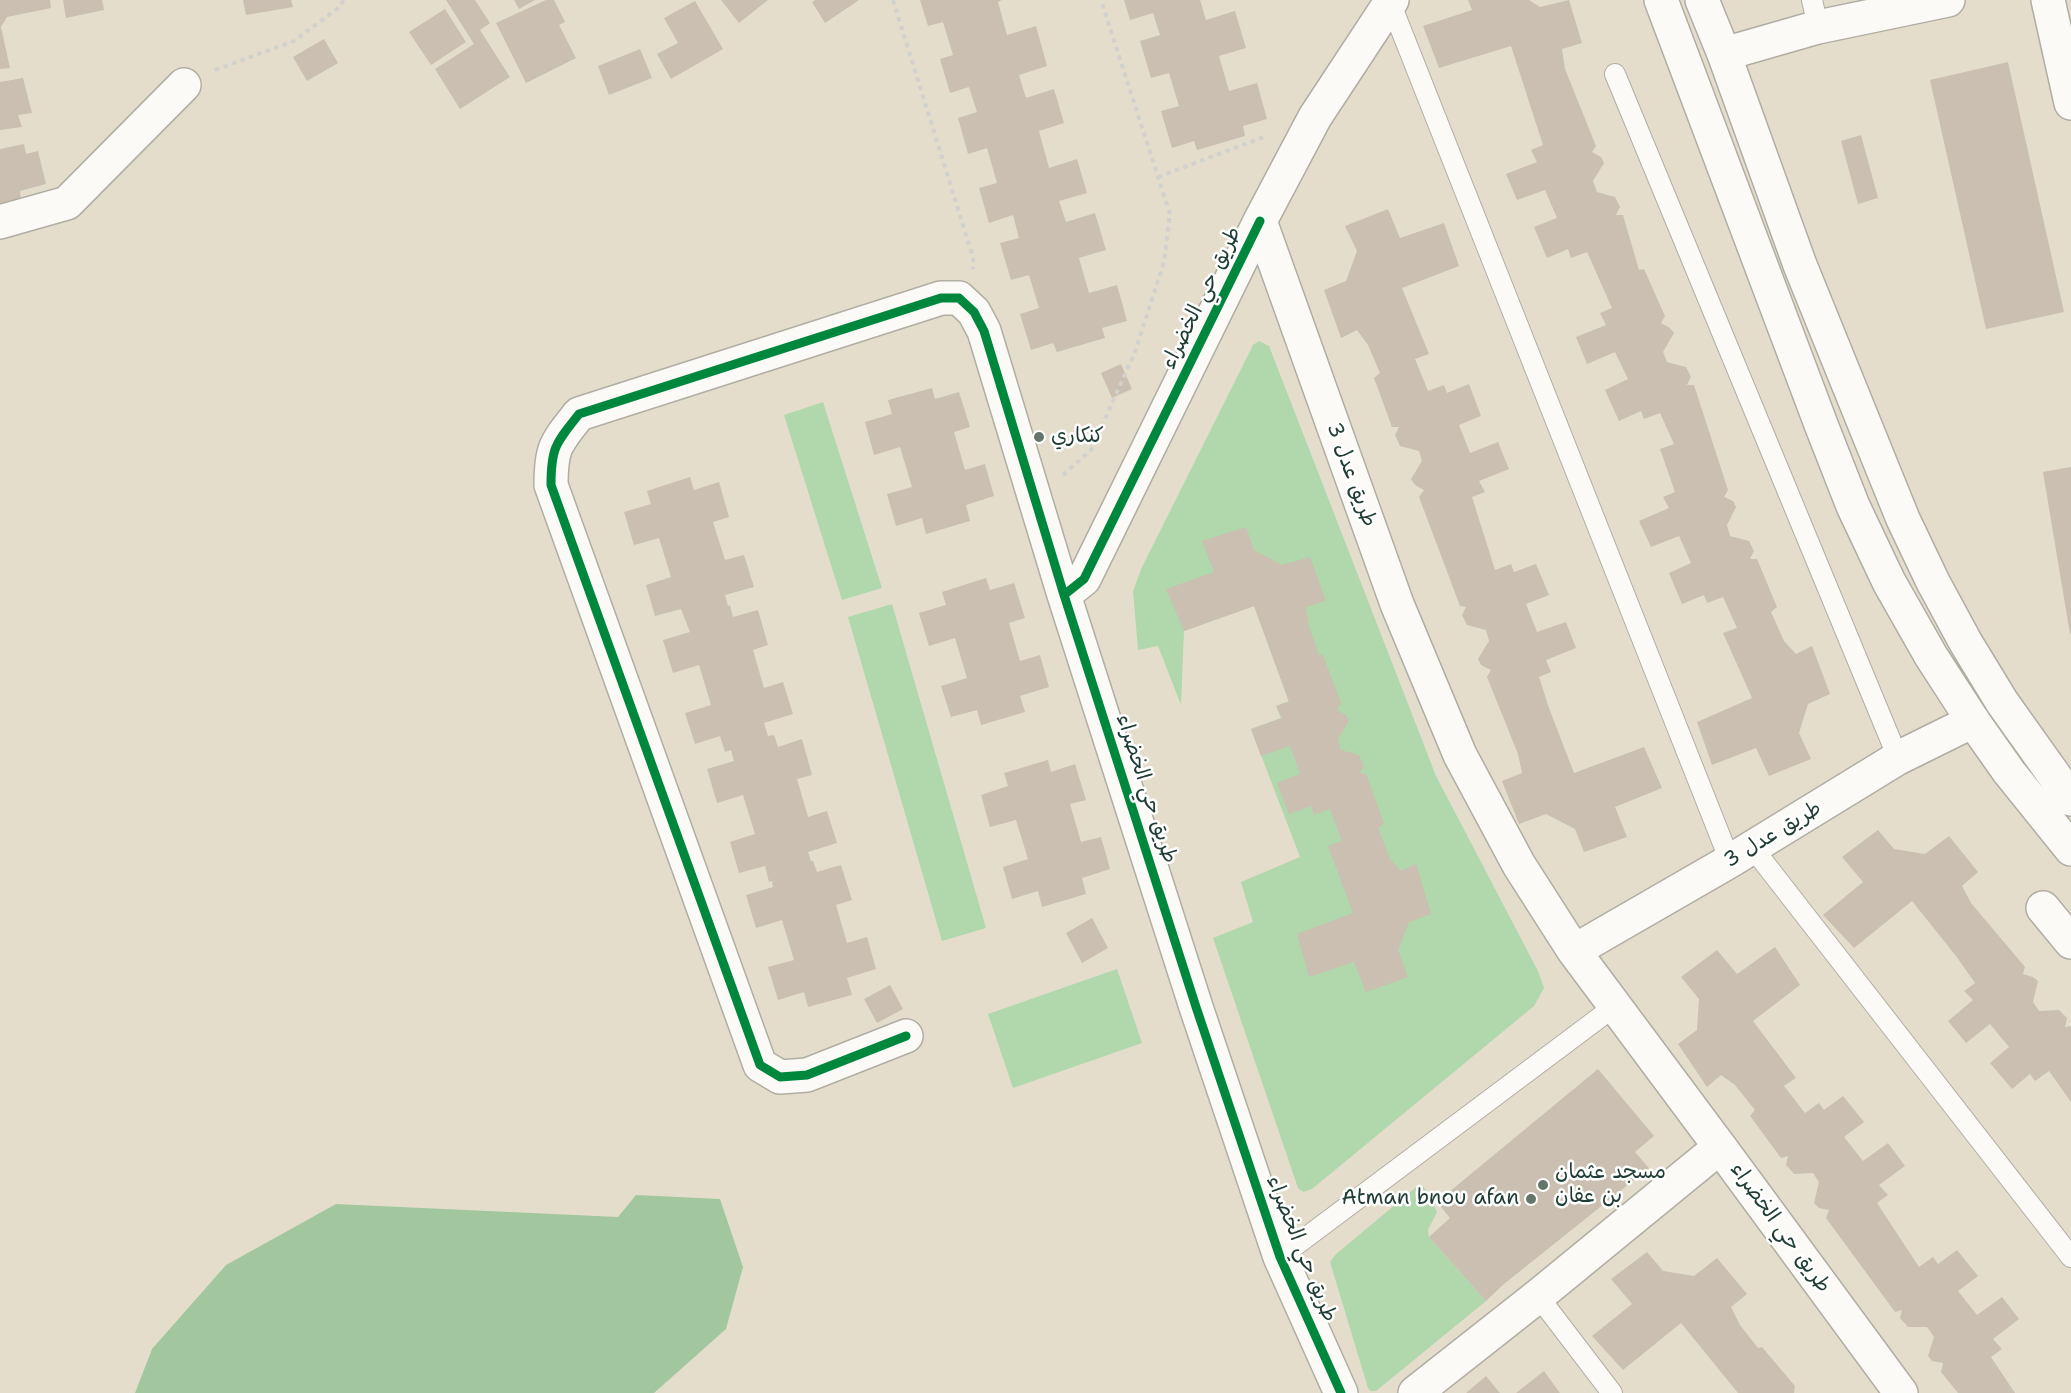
<!DOCTYPE html>
<meta charset="utf-8">
<style>
body{margin:0}
canvas{display:block;background:#e4ddcc}
</style>
<canvas width="2071" height="1393"></canvas>
<script>
const ctx = document.querySelector('canvas').getContext('2d');
ctx.lineJoin = 'round';
function paint(path, color) {
  ctx.fillStyle = color;
  ctx.fill(path, 'evenodd');
}
function stroke(path, color, width, dash) {
  ctx.strokeStyle = color;
  ctx.lineWidth = width;
  ctx.lineCap = dash ? 'butt' : 'round';
  ctx.setLineDash(dash || []);
  ctx.stroke(path);
}
function drawText(font, color, halo, rows, align = 'center') {
  ctx.font = font + ' "Shantell Sans","Playpen Sans Arabic",sans-serif';
  ctx.lineWidth = 5;
  ctx.setLineDash([]);
  ctx.textBaseline = 'middle';
  ctx.strokeStyle = halo;
  ctx.fillStyle = color;
  for (const [text, x, y, turn = 0] of rows) {
    ctx.save();
    ctx.translate(x, y);
    ctx.rotate((+turn || 0) * Math.PI / 180);
    ctx.textAlign = isNaN(turn) ? turn : align;
    if (halo) ctx.strokeText(text, 0, 0);
    ctx.fillText(text, 0, 0);
    ctx.restore();
  }
}
paint(new Path2D(`
 M1259 341 1269 346 1436 776 1538 971 1544 988 1534 1006 1312 1189 1303 1192 1298 1188 1213 938 1253 922 1241 882 1300 857 1251 729 1281 718 1276 706 1289 701 1254 606 1184 631 1181 705 1158 646 1138 650 1133 591 1142 567 1253 345Z
 M823 402 882 588 842 600 784 415Z
 M892 604 986 928 942 941 848 617Z
 M1117 969 1142 1043 1013 1088 988 1014Z
 M1420 1184 1427 1191 1437 1212 1428 1230 1429 1237 1486 1301 1376 1391H1371L1368 1388 1330 1262 1335 1255Z`), '#b0d8ac');
paint(new Path2D(`
 M636 1195 720 1199 743 1267 726 1329 654 1393H135L152 1349 226 1265 336 1204 618 1217Z`), '#a2c79f');
paint(new Path2D(`
 M0 0H50L51 8 7 17 1 27 10 68 0 69Z
 M63 0H102L104 10 66 18Z
 M243 0H291L293 7 246 15Z
 M446 0H475L490 23 480 30 510 77 460 109 435 69 474 44Z
 M514 0H535L519 9Z
 M546 0H554L565 22 559 25 576 58 526 83 496 23Z
 M721 0H768L739 23Z
 M815 0H859L825 23 812 2Z
 M920 0H1002L998 2 1007 35 1036 26 1047 66 1019 75 1026 98 1054 89 1064 123 1039 131 1049 168 1077 159 1087 193 1059 201 1066 222 1095 213 1106 250 1079 258 1089 293 1117 285 1127 321 1102 328 1105 338 1057 352 1053 343 1031 350 1020 314 1039 308 1029 275 1011 280 1000 243 1019 238 1013 215 989 223 979 188 997 183 987 148 968 154 958 118 977 112 969 87 950 93 940 59 953 55 943 22 928 26Z
 M1124 0H1200L1206 20 1235 11 1246 48 1219 56 1229 91 1257 83 1267 119 1243 126 1245 136 1197 150 1194 141 1172 148 1161 111 1179 106 1169 73 1151 78 1140 41 1160 35 1153 13 1130 20Z
 M1468 0H1529L1540 7 1569 0 1582 43 1562 49 1565 69 1596 146 1592 152 1601 157 1604 163 1593 181 1597 192 1615 197 1620 207 1616 215H1623L1639 270 1644 269 1665 316 1661 323 1670 328 1674 333 1663 352 1667 362 1686 367 1691 377 1687 385H1694L1728 490 1724 497 1733 501 1736 507 1727 525 1730 536 1749 541 1754 551 1750 559H1757L1777 607 1771 612 1784 641 1796 654 1812 646 1830 694 1808 704 1799 733 1811 759 1769 776 1756 748 1712 765 1697 722 1752 698 1723 633 1737 628 1723 597 1707 603 1704 595 1682 604 1669 573 1691 563 1679 536 1651 547 1639 521 1669 508 1663 497 1675 492 1660 449 1674 444 1660 413 1644 419 1641 411 1619 421 1605 390 1628 379 1615 352 1587 364 1576 337 1606 325 1600 313 1612 308 1587 252 1571 258 1568 249 1547 258 1534 227 1557 218 1545 190 1517 200 1506 174 1537 162 1531 150 1543 145 1511 46 1439 68 1423 26 1472 10Z
 M695 1 723 49 671 79 657 54 678 43 664 18Z
 M445 9 466 42 431 65 409 32Z
 M324 39 338 63 307 81 293 57Z
 M640 49 652 78 609 95 598 66Z
 M2008 62 2064 312 1986 329 1930 80Z
 M23 78 32 113 18 115 22 127 0 130V82Z
 M1861 135 1878 198 1858 204 1841 141Z
 M24 144 26 154 38 151 46 184 20 191 21 201 0 205V149Z
 M1388 209 1400 238 1444 223 1459 266 1402 288 1429 354 1415 359 1428 391 1444 385 1447 393 1469 384 1481 416 1459 425 1470 453 1498 442 1509 469 1479 481 1485 492 1472 497 1495 570 1511 564 1514 572 1536 564 1549 595 1526 604 1537 632 1566 622 1576 648 1546 660 1551 672 1539 677 1549 708 1574 773 1644 747 1662 788 1615 807 1627 837 1584 852 1575 829 1546 814 1519 824 1502 781 1522 773 1518 754 1487 677 1491 670 1481 665 1478 659 1489 641 1486 630 1467 625 1462 615 1466 607 1460 606 1419 497 1424 490 1415 485 1411 479 1422 461 1419 451 1400 446 1395 435 1399 427H1392L1374 378 1380 373 1368 345 1357 330 1341 338 1324 290 1346 281 1357 251 1345 226Z
 M1121 364 1132 389 1112 398 1101 373Z
 M932 388 935 399 959 392 970 427 954 432 965 470 985 464 994 496 966 505 970 521 926 534 922 518 896 526 887 494 912 487 900 447 874 455 865 422 892 414 888 400Z
 M2071 467V634H2070L2043 472Z
 M690 477 694 490 719 482 729 517 713 522 725 560 744 555 754 587 725 595 728 606 730 605 733 617 758 610 768 645 753 650 764 688 783 682 793 714 764 723 768 736 774 735 778 747 802 739 812 775 797 779 808 817 827 811 837 843 808 852 811 861H813L817 872 841 865 852 900 836 905 847 943 867 937 876 969 847 978 852 995 808 1007 804 992 778 1000 768 967 794 960 782 920 756 928 746 895 773 887 772 881 769 882 765 866 739 873 730 842 755 834 743 795 717 803 707 769 734 761 731 750 725 752 720 736 695 744 685 713 711 705 699 665 673 673 663 640 690 632 681 609 655 616 646 585 671 577 659 538 634 545 624 512 651 504 647 491Z
 M1246 527 1254 550 1282 565 1310 557 1326 601 1306 607 1309 627 1319 655H1323L1341 703 1337 710 1346 715 1349 721 1338 739 1341 750 1359 755 1364 766 1360 773 1366 774 1384 824 1378 828 1389 857 1400 871 1416 864 1431 914 1409 922 1398 950 1408 977 1366 992 1354 962 1309 977 1297 934 1353 913 1328 846 1342 841 1330 809 1314 815 1311 806 1289 814 1277 783 1300 774 1290 746 1261 756 1251 729 1282 718 1276 706 1289 702 1254 606 1184 631 1166 589 1214 572 1202 541Z
 M986 578 990 590 1014 583 1025 618 1009 623 1020 661 1040 655 1049 687 1020 696 1025 712 981 725 977 710 951 717 941 686 967 678 955 638 929 646 919 613 946 605 942 592Z
 M1048 760 1051 772 1075 764 1086 800 1070 804 1081 842 1101 837 1110 869 1082 878 1086 894 1042 907 1038 891 1012 899 1003 867 1028 859 1016 820 990 827 981 795 1008 786 1004 773Z
 M1878 830 1894 849 1925 854 1949 836 1978 872 1962 886 1971 903 2025 967 2023 974 2033 977 2038 981 2033 1002 2039 1011 2059 1010 2067 1018 2065 1027 2071 1026V1102L2049 1071 2035 1081 2030 1074 2012 1089 1990 1063 2009 1047 1990 1024 1966 1043 1948 1021 1973 1000 1964 991 1975 983 1956 956 1912 901 1854 948 1823 915 1863 882 1842 857Z
 M1092 918 1108 948 1082 963 1066 933Z
 M1775 947 1800 985 1753 1021 1796 1078 1784 1086 1805 1113 1819 1103 1824 1110 1843 1096 1864 1122 1844 1137 1863 1161 1888 1143 1905 1166 1879 1185 1888 1195 1877 1203 1919 1267 1933 1257 1938 1264 1957 1250 1978 1276 1958 1291 1977 1315 2002 1297 2019 1319 1993 1339 2002 1349 1991 1357 2015 1393H1958L1941 1372 1943 1363 1932 1361 1928 1356 1934 1337 1927 1327H1908L1900 1318 1902 1310 1895 1312 1826 1218 1829 1210 1819 1208 1814 1203 1819 1182 1813 1173 1794 1174 1786 1165 1788 1156 1781 1158 1750 1116 1755 1110 1735 1085 1721 1075 1707 1087 1678 1044 1697 1030 1699 999 1681 977 1717 950 1737 974Z
 M890 985 903 1009 877 1023 864 999Z
 M1598 1069 1654 1136 1635 1152 1649 1168 1504 1284 1486 1301 1429 1237 1450 1218 1437 1202Z
 M1647 1252 1663 1271 1694 1276 1717 1258 1747 1294 1731 1307 1740 1325 1758 1348 1762 1347 1795 1386 1794 1393H1738L1681 1323 1623 1370 1592 1336 1632 1304 1611 1279Z
 M1544 1371 1560 1393H1516Z
 M1486 1376 1500 1393H1466Z`), '#cabfb0');
const service = new Path2D(`
 M1812 0 1818 27
 M1390 2 1730 861
 M1615 74 1898 758
 M1752 847 2071 1257
 M1280 1257 1615 1006
 M1538 1296 1612 1393`);
const minor = new Path2D(`
 M1392 0 1315 117 1260 221 1397 604 1460 755 1519 865 1574 951
 M2048 0 2071 103
 M1724 54 1818 27 1948 0
 M1260 221 1084 579 1064 595 1196 1007 1280 1257 1341 1393
 M0 222 67 203 184 85
 M2043 908 2071 942
 M906 1036 807 1075 780 1077 760 1065 551 485C551 447 556 443 579 414L941 298H959L974 312 984 331 1064 595
 M1720 1147 1574 951 1730 861 1898 758 1973 721
 M1415 1393 1538 1296 1720 1147 1901 1393`);
const secondary = new Path2D(`
 M1661 0 1822 427 1853 506 1889 582 1931 656 1973 721 2009 772 2071 849
 M1702 0 1724 54 1800 265 1903 519 1933 582 1966 643 2002 702 2071 799`);
stroke(service, '#b0aea3', 22);
stroke(minor, '#b0aea3', 36);
stroke(secondary, '#b0aea3', 36);
stroke(new Path2D(`
 M893 0 973 257V269
 M215 70 294 41 338 8 344 0
 M1158 177 1264 137
 M1063 475 1091 450 1135 352 1164 262 1170 214 1101 0`), '#d1d1cd', 4, [4.5, 4.5]);
stroke(service, '#fbfaf7', 20);
stroke(minor, '#fbfaf7', 33);
stroke(secondary, '#fbfaf7', 33);
stroke(new Path2D(`
 M1260 221 1084 579 1064 595 1196 1007 1280 1257 1341 1393
 M906 1036 807 1075 780 1077 760 1065 551 485C551 447 556 443 579 414L941 298H959L974 312 984 331 1064 595`), '#00873e', 9);
for (const [x, y, r, color] of [
 [1039,437,6,"#647569"],
 [1543,1185,6,"#647569"],
 [1531,1199,6,"#647569"]
]) {
  const dot = new Path2D();
  dot.arc(x, y, r, 0, 2 * Math.PI);
  ctx.fillStyle = color;
  ctx.fill(dot);
  stroke(dot, '#fff', 2);
}
drawText('21px', '#1f3d34', '#fff', [
 ["طريق حي الخضراء",1202,298,-64],
 ["طريق عدل 3",1351,475,70],
 ["طريق حي الخضراء",1146,789,72],
 ["طريق عدل 3",1773,835,-31],
 ["طريق حي الخضراء",1780,1228,54],
 ["طريق حي الخضراء",1301,1249,68]
]);
drawText('21px', '#1f3d34', '#fff', [
 ["كنكاري",1051,437],
 ["مسجد عثمان",1555,1173],
 ["بن عفان",1555,1197],
 ["Atman bnou afan",1519,1199,"right"]
], 'left');
</script>
